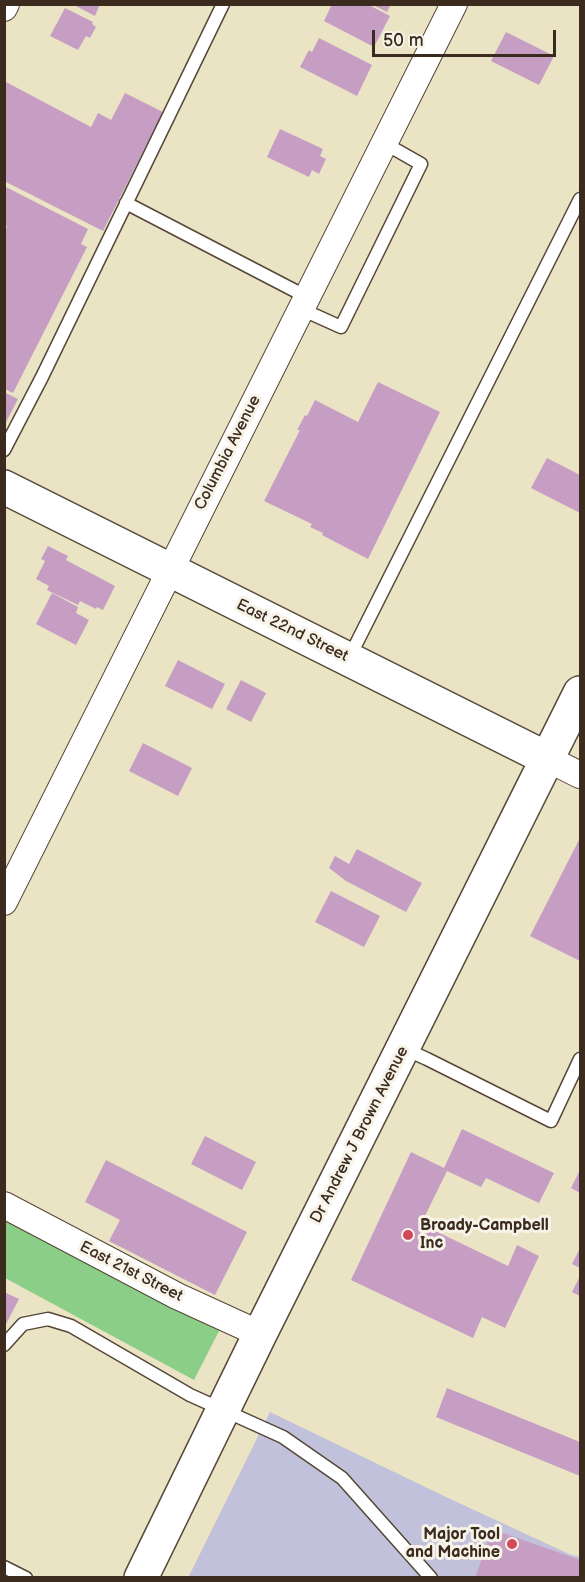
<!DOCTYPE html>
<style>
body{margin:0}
#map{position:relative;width:585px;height:1582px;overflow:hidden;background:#eae4c4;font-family:"Balsamiq Sans",sans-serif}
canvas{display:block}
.frame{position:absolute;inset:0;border:6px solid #3b2a1e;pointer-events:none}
.scale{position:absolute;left:372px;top:30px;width:184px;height:27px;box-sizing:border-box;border:3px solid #3b2a1e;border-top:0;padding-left:8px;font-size:18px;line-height:21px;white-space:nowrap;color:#3b2a1e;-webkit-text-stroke:4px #f7f3e8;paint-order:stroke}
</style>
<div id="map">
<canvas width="585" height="1582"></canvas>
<div class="frame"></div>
<div class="scale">50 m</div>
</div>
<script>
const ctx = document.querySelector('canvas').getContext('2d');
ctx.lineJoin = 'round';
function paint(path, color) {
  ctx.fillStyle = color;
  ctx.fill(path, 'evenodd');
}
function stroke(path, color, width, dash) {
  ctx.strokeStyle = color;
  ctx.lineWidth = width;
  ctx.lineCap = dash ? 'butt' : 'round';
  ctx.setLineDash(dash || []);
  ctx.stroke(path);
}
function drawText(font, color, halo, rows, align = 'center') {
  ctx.font = font + ' "Balsamiq Sans",sans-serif';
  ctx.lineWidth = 6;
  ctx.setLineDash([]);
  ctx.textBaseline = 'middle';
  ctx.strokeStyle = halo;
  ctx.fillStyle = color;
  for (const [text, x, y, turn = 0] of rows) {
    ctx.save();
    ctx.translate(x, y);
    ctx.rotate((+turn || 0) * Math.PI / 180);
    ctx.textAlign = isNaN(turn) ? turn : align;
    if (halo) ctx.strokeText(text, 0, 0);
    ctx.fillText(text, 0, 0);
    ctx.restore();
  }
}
paint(new Path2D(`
 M270 1412 446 1497 569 1554 580 1557V1577L188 1578Z`), '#c2c1dc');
paint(new Path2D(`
 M4 1218 220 1329 194 1380 5 1278Z`), '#8ace88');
paint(new Path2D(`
 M72 4H100L95 16Z
 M332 4H367L390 16 374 47 324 21Z
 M371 4H391L387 12Z
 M65 8 93 22 92 24 96 27 90 38 86 36 78 50 50 36Z
 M506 32 554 56 539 85 491 61Z
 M319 38 372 65 357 96 300 67 309 50 312 52Z
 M6 82 91 127 98 113 111 120 125 93 163 112 103 231 4 181V85Z
 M280 129 323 149 320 156 326 159 319 174 312 170 309 177 267 157Z
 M4 186 88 229 81 244 87 247 13 393 5 389V232L7 226 4 225Z
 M378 382 440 412 368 559 322 535 323 533 310 527 312 524 264 501 300 430H297L305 415 307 416 315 400 358 422Z
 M4 392 18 399 4 426Z
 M547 458 580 475V513L531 488Z
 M48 546 68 556 66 560 115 586 103 610 97 607 96 609 80 601 78 605 47 590 49 586 36 579 45 561 41 559Z
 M52 593 78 607 76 613 89 620 76 645 36 624Z
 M178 660 225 684 212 709 165 686Z
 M241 680 266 693 251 722 226 709Z
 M143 743 192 768 178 796 129 771Z
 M580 838V961L530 936Z
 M357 849 422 883 406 912 346 881 329 868 335 856 349 864Z
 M331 891 380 916 364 947 315 922Z
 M462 1129 554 1173 539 1203 486 1178 481 1187 447 1171 421 1224 508 1266 517 1245 539 1256 505 1328 482 1317 473 1338 351 1280 411 1152 444 1168Z
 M205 1136 256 1162 242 1190 191 1164Z
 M106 1160 247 1232 215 1295 109 1241 120 1220 85 1202Z
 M580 1170V1193L571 1188Z
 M580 1248V1268L572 1264Z
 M580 1276V1296L572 1292Z
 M4 1292 19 1299 4 1328Z
 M447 1388 580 1442V1476L436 1417Z
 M492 1529 580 1560V1578H475Z`), '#c69ec4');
const service = new Path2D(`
 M126 203 307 297
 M301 309 341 327 421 164 384 143
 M4 450 42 377 223 4
 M349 658 580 199
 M405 1049 427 1059 551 1121 580 1059
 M4 1345 23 1324 48 1319 71 1326 190 1395 283 1437 342 1478 431 1578
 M4 1567 26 1578`);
const minor = new Path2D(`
 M4 8 6 4
 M548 759 580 775
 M4 902 454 4
 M4 1205 177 1296 260 1334`);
const secondary = new Path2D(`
 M4 487 548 759
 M141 1578 260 1334 580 693`);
stroke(service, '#554637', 15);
stroke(minor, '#554637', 28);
stroke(secondary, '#554637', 36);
stroke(service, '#fff', 12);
stroke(minor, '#fff', 26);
stroke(secondary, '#fff', 33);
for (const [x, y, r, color] of [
 [408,1235,6,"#d1495b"],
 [512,1544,6,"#d1495b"]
]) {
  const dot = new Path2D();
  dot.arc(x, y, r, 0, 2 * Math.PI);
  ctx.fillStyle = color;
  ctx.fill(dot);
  stroke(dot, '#f7f3e8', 2);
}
drawText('16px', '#3b2a1e', '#f7f3e8', [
 ["Columbia Avenue",228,453,-63],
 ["East 22nd Street",292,631,26],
 ["Dr Andrew J Brown Avenue",360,1135,-63],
 ["East 21st Street",131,1272,27]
]);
drawText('bold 16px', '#3b2a1e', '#f7f3e8', [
 ["Broady-Campbell",420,1226],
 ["Inc",420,1244],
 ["Major Tool",500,1535,"right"],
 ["and Machine",500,1553,"right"]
], 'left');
</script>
